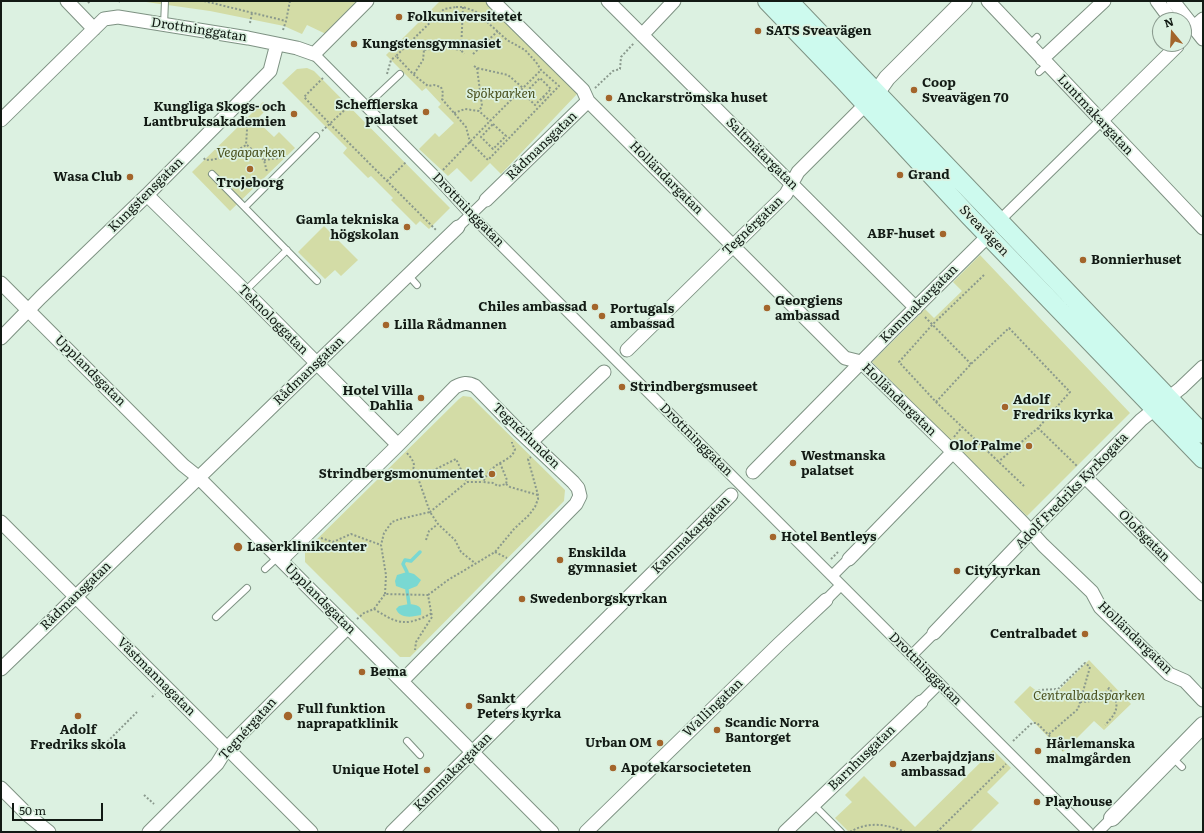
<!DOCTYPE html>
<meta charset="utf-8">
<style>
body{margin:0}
#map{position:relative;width:1204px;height:833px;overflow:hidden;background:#dcf1e1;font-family:Literata,serif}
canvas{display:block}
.frame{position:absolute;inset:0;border:2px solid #121a14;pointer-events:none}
.north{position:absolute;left:1152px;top:12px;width:40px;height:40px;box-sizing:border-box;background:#dcf1e1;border:1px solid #8b9b8f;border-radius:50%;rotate:342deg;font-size:11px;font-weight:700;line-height:16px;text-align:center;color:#121a14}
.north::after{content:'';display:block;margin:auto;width:14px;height:18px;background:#a3652b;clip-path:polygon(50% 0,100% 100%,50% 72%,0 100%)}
.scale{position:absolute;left:12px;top:803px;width:91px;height:18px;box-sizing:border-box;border:2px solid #121a14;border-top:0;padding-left:5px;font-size:12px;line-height:14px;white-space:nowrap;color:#121a14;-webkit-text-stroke:3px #dcf1e1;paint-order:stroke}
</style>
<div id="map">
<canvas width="1204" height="833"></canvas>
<div class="frame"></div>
<div class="north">N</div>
<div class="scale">50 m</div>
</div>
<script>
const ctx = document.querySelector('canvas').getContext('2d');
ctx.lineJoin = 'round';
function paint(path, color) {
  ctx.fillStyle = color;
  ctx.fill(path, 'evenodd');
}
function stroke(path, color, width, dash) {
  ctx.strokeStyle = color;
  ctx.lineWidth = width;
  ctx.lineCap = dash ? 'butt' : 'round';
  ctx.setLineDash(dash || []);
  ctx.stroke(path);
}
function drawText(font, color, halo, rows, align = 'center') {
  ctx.font = font + ' Literata,serif';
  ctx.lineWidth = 3.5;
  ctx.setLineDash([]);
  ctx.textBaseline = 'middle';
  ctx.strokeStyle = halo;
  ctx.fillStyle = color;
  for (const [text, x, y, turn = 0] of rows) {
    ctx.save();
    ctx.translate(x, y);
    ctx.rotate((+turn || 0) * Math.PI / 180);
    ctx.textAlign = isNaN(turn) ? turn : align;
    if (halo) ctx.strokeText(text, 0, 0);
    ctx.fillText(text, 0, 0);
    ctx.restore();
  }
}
paint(new Path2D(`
 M139 1H359L326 34 307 25 302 34 284 26 210 11Z
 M440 1H486L578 93 501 174 490 163 471 182 457 168 448 176 419 149 435 133 439 137 454 123 438 107 441 104 426 88 422 91 386 55Z
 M307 68 314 71 450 208 429 229 420 221 416 225 391 200 393 198 371 176 368 178 343 153 347 148 282 83 297 69Z
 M263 102 269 107 256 120 274 137 279 132 295 148 230 211 192 172 244 121Z
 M324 226 358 260 341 276 335 270 325 279 298 252Z
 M980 255 1130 413 1027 516 872 362 925 309 934 318 962 291 953 282Z
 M463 396 471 397 565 490 564 501 410 657H400L305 562V551L459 399Z
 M1089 660 1131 704 1104 730 1094 721 1063 752 1014 702 1030 686 1038 692H1057Z
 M993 750 1011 768 987 792 999 803 970 832H849L835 818 852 802 845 795 864 776 915 827Z`), '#d3dca6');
paint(new Path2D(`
 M407 572 414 574 421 580 417 586 407 590 396 586 395 581 397 575Z
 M409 604C416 605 423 605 421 615 412 617 400 619 396 609L399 606Z`), '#79d8d2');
stroke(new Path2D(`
 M407 572 403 564 405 560 411 561 420 552
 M407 590 409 604`), '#79d8d2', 3.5);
const service = new Path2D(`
 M164 25 165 1
 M1029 45 1037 37
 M1039 72 1048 64
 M366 106 400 74
 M212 174 317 281
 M245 207 316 136
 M408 275 417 285
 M245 291 287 250
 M265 569 278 557
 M216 617 247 588
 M407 741 420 755
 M1173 758 1182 767
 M813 804 841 832`);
const pedestrian = new Path2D(`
 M314 54 436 177 471 215 1088 832
 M999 221 1101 121
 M458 227 486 200
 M832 576 849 559
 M826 600 841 585
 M912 655 934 633
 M921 702 939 684
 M1098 832 1112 818`);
const minor = new Path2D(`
 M67 1 94 29
 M493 1 583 90 588 101 845 358 861 362 946 445 1023 523 1043 545 1092 592 1100 607 1169 674 1185 681 1203 700
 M608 1 916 308
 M988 1 1203 228
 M1157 1 1171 20
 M1173 1 1203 39
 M1194 27 1203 19
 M642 35 674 1
 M1042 59 1104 1
 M1 120 104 19 118 17 248 38 297 48 314 54 367 1
 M1101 121 1177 46V44
 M147 195 245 291 398 445
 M486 200 588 101
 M1 283 183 465 198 477 552 832
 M1 338 41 297 147 195 270 71 277 44
 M627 350 786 194 798 172 872 98
 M531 442 604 372
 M753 472 891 332 988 236
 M1085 477 1203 594
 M1 522 311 832
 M849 559 953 452
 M281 560 398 445 455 387C463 383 467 382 475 386L518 430 573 482 578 488 580 496 576 504 402 681
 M934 633 1038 524 1141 420 1181 388 1203 367
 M1 669 316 364 458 227
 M1 788 29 816 49 832
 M149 832 217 764 227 748 348 627
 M392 832 731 495
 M586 832 779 644 826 600
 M785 832 921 702`);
const tertiary = new Path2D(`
 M877 92 887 78 964 1
 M1112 818 1203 725`);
const secondary = new Path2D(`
 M767 1 844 81 969 216 1203 459
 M789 1 1203 434`);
stroke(service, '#7e9283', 8);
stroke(pedestrian, '#7e9283', 12);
stroke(minor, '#7e9283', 15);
stroke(tertiary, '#7e9283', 18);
stroke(secondary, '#7e9283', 20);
stroke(new Path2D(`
 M119 1 120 2
 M204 1 286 21
 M88 3 90 1
 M456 7H463L475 11 507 40 525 50 536 62 541 70 559 86 488 160 470 142 466 127 442 99 443 93 441 87 434 85 428 86 414 75 396 56 444 9Z
 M463 7 461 50 464 54
 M250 23 252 13
 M283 30 286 21 290 1
 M410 43 424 50 442 47 461 50
 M473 54 498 31
 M474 66 477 68 508 75 523 88
 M477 68 482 106 479 111
 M387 74 391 60 396 56
 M414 74 423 60 424 50
 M323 78 304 97 330 124 436 230
 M595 88 613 71 620 69 621 57 634 43
 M543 97 551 89 540 78 524 94 535 105 543 97 546 100
 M454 113 465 109 479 111 490 121
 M493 124 506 136 493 149 481 137Z
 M322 131 350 105
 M247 145 264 160 267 172
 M204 158 205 160C221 160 233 153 246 145L247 130 246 116
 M264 160 281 158
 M443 170 490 121 541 70
 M387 181 406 162
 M984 275 933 324 899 362 936 402 1024 486
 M925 317 971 364
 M936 402 971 364 1009 328 1070 392 1038 428 998 462
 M1038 428 1077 466
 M954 437 962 427
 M407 453C411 458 416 463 413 469L418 478 430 512 467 482H483
 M500 463 507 480 506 484 498 486 493 483 483 482C486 476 488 472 493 468 500 461 513 459 515 449L512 444V442
 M418 478 456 459 467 482
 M506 484 510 487 538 495
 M321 538 333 542 351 534 381 545
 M426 540 429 531 438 524
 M495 552 507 558
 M831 559 838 552
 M385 594 386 575 381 545 384 533 392 522 400 519 430 512 438 524 455 540 461 552 475 563
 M428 595 448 580 495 552 514 529 529 515 535 507 538 499V495L528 459 531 457
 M374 609C382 614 394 622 404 622 412 623 425 617 432 613
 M357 619 364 613 374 609 385 594 428 595 432 617 416 642 415 650
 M1038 690 1058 689 1085 663 1090 667 1078 709 1048 735
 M152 697 155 694
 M1080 702C1092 702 1102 699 1109 688 1120 704 1119 711 1105 725
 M1013 741 1032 723H1037L1063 750
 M99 750 137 712
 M144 795 154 804
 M850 832C868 821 887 824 905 832
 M937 832 1006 764`), '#8a998d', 2, [2, 2]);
stroke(service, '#fff', 6);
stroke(pedestrian, '#fff', 10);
stroke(minor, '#fff', 13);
stroke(tertiary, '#fff', 16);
stroke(secondary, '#cdfaee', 18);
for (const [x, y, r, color] of [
 [399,17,4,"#a3652b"],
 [758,31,4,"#a3652b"],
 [354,44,4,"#a3652b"],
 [914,90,4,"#a3652b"],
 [609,98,4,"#a3652b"],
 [426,112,4,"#a3652b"],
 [294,114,4,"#a3652b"],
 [250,169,4,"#a3652b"],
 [900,175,4,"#a3652b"],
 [130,177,4,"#a3652b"],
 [407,227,4,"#a3652b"],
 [943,234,4,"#a3652b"],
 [1083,260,4,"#a3652b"],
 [595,307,4,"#a3652b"],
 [767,308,4,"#a3652b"],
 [602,316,4,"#a3652b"],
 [386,325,4,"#a3652b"],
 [622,387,4,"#a3652b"],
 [421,398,4,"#a3652b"],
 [1005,407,4,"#a3652b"],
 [1029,446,4,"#a3652b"],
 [793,463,4,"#a3652b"],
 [492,474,4,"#a3652b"],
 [773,537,4,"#a3652b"],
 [238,547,5,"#a3652b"],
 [560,560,4,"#a3652b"],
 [957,571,4,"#a3652b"],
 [522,599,4,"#a3652b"],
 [1085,634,4,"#a3652b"],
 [362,672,4,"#a3652b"],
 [469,706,4,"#a3652b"],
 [78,716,4,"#a3652b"],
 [288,716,5,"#a3652b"],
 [717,730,4,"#a3652b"],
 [660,743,4,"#a3652b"],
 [1038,751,4,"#a3652b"],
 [893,764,4,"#a3652b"],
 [613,768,4,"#a3652b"],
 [427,770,4,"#a3652b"],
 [1037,802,4,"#a3652b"]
]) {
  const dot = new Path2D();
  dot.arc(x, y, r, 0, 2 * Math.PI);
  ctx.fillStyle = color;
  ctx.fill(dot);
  stroke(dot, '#dcf1e1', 1.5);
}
drawText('bold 13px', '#121a14', '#dcf1e1', [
 ["Folkuniversitetet",407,17],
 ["SATS Sveavägen",766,31],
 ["Kungstensgymnasiet",362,44],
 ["Coop",922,83],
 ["Sveavägen 70",922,98],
 ["Anckarströmska huset",617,98],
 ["Schefflerska",418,105,"right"],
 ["palatset",418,120,"right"],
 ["Kungliga Skogs- och",286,107,"right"],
 ["Lantbruksakademien",286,122,"right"],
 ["Grand",908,175],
 ["Wasa Club",122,177,"right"],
 ["Trojeborg",250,183,"center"],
 ["Gamla tekniska",399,220,"right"],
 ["högskolan",399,235,"right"],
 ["ABF-huset",935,234,"right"],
 ["Bonnierhuset",1091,260],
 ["Georgiens",775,301],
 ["ambassad",775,316],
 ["Chiles ambassad",587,307,"right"],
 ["Portugals",610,309],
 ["ambassad",610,324],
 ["Lilla Rådmannen",394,325],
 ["Strindbergsmuseet",630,387],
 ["Hotel Villa",413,391,"right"],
 ["Dahlia",413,406,"right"],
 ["Adolf",1013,400],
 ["Fredriks kyrka",1013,415],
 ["Olof Palme",1021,446,"right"],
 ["Westmanska",801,456],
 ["palatset",801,471],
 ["Strindbergsmonumentet",484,474,"right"],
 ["Hotel Bentleys",781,537],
 ["Laserklinikcenter",247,547],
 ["Enskilda",568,553],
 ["gymnasiet",568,568],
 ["Citykyrkan",965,571],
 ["Swedenborgskyrkan",530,599],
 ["Centralbadet",1077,634,"right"],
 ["Bema",370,672],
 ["Sankt",477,699],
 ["Peters kyrka",477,714],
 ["Full funktion",297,709],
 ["naprapatklinik",297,724],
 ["Scandic Norra",725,723],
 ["Bantorget",725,738],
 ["Adolf",78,730,"center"],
 ["Fredriks skola",78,745,"center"],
 ["Urban OM",652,743,"right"],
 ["Hårlemanska",1046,744],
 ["malmgården",1046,759],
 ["Azerbajdzjans",901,757],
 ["ambassad",901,772],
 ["Apotekarsocieteten",621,768],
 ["Unique Hotel",419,770,"right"],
 ["Playhouse",1045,802]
], 'left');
drawText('13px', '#121a14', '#dcf1e1', [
 ["Drottninggatan",199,30,9],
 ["Luntmakargatan",1095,115,47],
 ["Rådmansgatan",542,146,-44],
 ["Saltmätargatan",762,154,45],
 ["Holländargatan",666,178,45],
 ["Kungstensgatan",146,195,-45],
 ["Drottninggatan",468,210,46],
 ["Tegnérgatan",753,226,-44],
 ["Sveavägen",984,231,46],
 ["Kammakargatan",919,304,-45],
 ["Teknologgatan",273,320,45],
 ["Upplandsgatan",90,371,45],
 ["Rådmansgatan",309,371,-44],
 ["Holländargatan",899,400,44],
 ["Tegnérlunden",526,436,44],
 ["Drottninggatan",696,440,45],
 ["Adolf Fredriks Kyrkogata",1072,491,-46],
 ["Kammakargatan",691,535,-45],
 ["Olofsgatan",1144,536,45],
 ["Rådmansgatan",76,596,-44],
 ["Upplandsgatan",320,599,45],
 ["Holländargatan",1135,638,44],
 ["Drottninggatan",925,669,45],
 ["Västmannagatan",156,677,45],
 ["Wallingatan",713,708,-44],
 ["Tegnérgatan",248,729,-48],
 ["Barnhusgatan",862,758,-44],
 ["Kammakargatan",453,772,-45]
]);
drawText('italic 13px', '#49501d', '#dcf1e1', [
 ["Spökparken",501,94],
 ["Vegaparken",251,153],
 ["Centralbadsparken",1089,696]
]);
</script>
